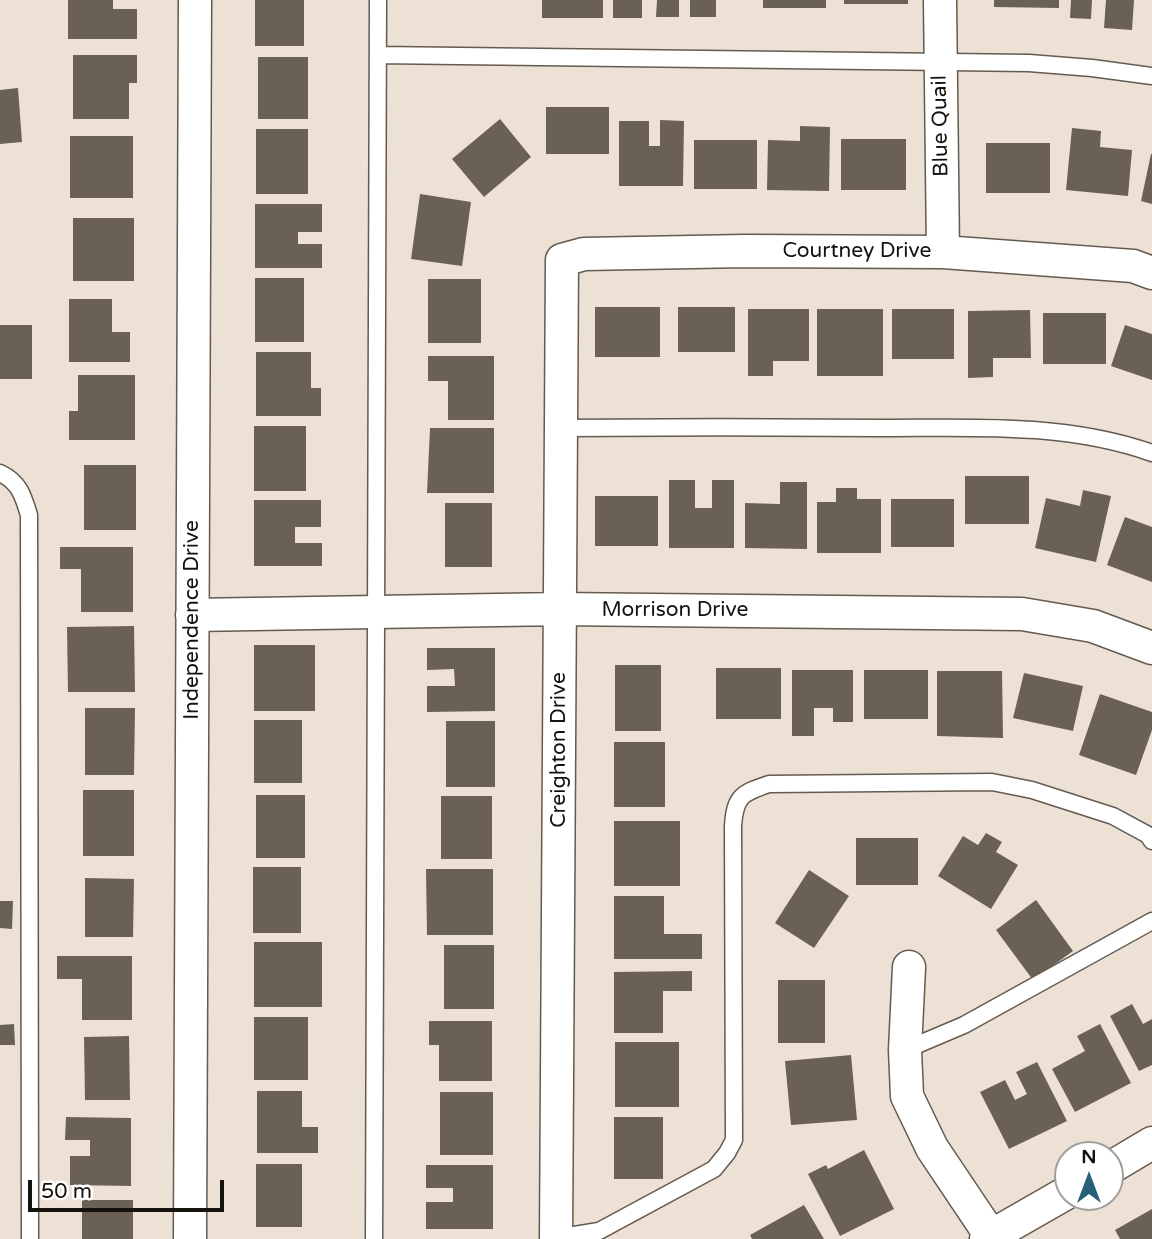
<!DOCTYPE html>
<style>
body{margin:0}
#map{position:relative;width:1152px;height:1239px;overflow:hidden;background:#ede1d5;font-family:"Varela Round",sans-serif}
canvas{display:block}
.north{position:absolute;left:1054px;top:1141px;width:70px;height:70px;box-sizing:border-box;background:#fff;border:2px solid #a1a09e;border-radius:50%;rotate:0deg;font-size:19px;font-weight:700;line-height:28px;text-align:center;color:#15110d}
.north::after{content:'';display:block;margin:auto;width:24px;height:32px;background:#28607a;clip-path:polygon(50% 0,100% 100%,50% 72%,0 100%)}
.scale{position:absolute;left:28px;top:1180px;width:196px;height:32px;box-sizing:border-box;border:4px solid #15110d;border-top:0;padding-left:9px;font-size:21px;line-height:24px;white-space:nowrap;color:#15110d;-webkit-text-stroke:5px #fff;paint-order:stroke}
</style>
<div id="map">
<canvas width="1152" height="1239"></canvas>
<div class="north">N</div>
<div class="scale">50 m</div>
</div>
<script>
const ctx = document.querySelector('canvas').getContext('2d');
ctx.lineJoin = 'round';
function paint(path, color) {
  ctx.fillStyle = color;
  ctx.fill(path, 'evenodd');
}
function stroke(path, color, width, dash) {
  ctx.strokeStyle = color;
  ctx.lineWidth = width;
  ctx.lineCap = dash ? 'butt' : 'round';
  ctx.setLineDash(dash || []);
  ctx.stroke(path);
}
function drawText(font, color, halo, rows, align = 'center') {
  ctx.font = font + ' "Varela Round",sans-serif';
  ctx.lineWidth = 7;
  ctx.setLineDash([]);
  ctx.textBaseline = 'middle';
  ctx.strokeStyle = halo;
  ctx.fillStyle = color;
  for (const [text, x, y, turn = 0] of rows) {
    ctx.save();
    ctx.translate(x, y);
    ctx.rotate((+turn || 0) * Math.PI / 180);
    ctx.textAlign = isNaN(turn) ? turn : align;
    if (halo) ctx.strokeText(text, 0, 0);
    ctx.fillText(text, 0, 0);
    ctx.restore();
  }
}
paint(new Path2D(`
 M68 0H113V9H137V39H68Z
 M255 0H304V46H255Z
 M542 0H603V18H542Z
 M613 0H642V18H613Z
 M657 0H679V17H656Z
 M690 0H716V17H690Z
 M763 0H826V8H763Z
 M844 0H908V4H844Z
 M994 0H1059V8L994 7Z
 M1071 0H1092L1091 19 1070 18Z
 M1106 0H1134L1132 30 1104 28Z
 M73 55H137V83H129V119H73Z
 M258 57H308V119H258Z
 M18 88 22 142 0 144V90Z
 M546 107H609V154H546Z
 M500 119 531 157 484 197 452 159Z
 M660 120 684 121 683 186H619V121H649V146H660Z
 M800 126 830 127 829 191 767 190 768 140 800 141Z
 M1072 128 1101 131 1100 147 1132 150 1128 196 1066 190Z
 M256 129H308V194H256Z
 M70 136H133V198H70Z
 M841 139H906V190H841Z
 M694 140H757V189H694Z
 M986 143H1050V193H986Z
 M1151 154H1152V204L1141 201Z
 M420 194 471 202 462 266 411 259Z
 M255 204H322V232H298V244H322V268H255Z
 M73 218H134V281H73Z
 M255 278H304V342H255Z
 M428 279H481V343H428Z
 M69 299H112V332H130V362H69Z
 M595 307H660V357H595Z
 M678 307H735V352H678Z
 M748 309H809V361H773V376H748Z
 M817 309H883V376H817Z
 M892 309H954V359H892Z
 M1030 310 1031 358H993V377L968 378V311Z
 M1043 313H1106V364H1043Z
 M0 325H32V379H0Z
 M1125 325 1152 334V380L1111 366Z
 M256 352H311V388H321V416H256Z
 M428 356H494V420H448V381H428Z
 M78 375H135V440H69V411H78Z
 M254 426H306V491H254Z
 M430 428H494V493H427Z
 M84 465H136V530H84Z
 M965 476H1029V524H965Z
 M669 480H695V508H712V480H734V548H669Z
 M780 482H807V549L745 548V503L780 504Z
 M836 488H857V499H881V553H817V502H836Z
 M1083 490 1111 496 1096 562 1035 548 1046 498 1080 506Z
 M595 496H658V546H595Z
 M891 499H954V547H891Z
 M254 500H321V527H295V543H322V566H254Z
 M445 503H492V567H445Z
 M1125 517 1152 527V582L1107 565Z
 M60 547H133V612H81V569H60Z
 M134 626 135 692H68L67 627Z
 M254 645H315V711H254Z
 M427 648H495V711L427 712V686H455L454 669 427 670Z
 M615 665H661V731H615Z
 M716 668H781V719H716Z
 M792 670H853V722H833V708H814V736H792Z
 M864 670H928V719H864Z
 M937 671H1002L1003 738 937 736Z
 M1024 673 1083 686 1073 731 1013 718Z
 M1100 694 1152 712V730L1136 775 1079 755Z
 M85 708H135L134 775H85Z
 M254 720H302V783H254Z
 M446 721H495V787H446Z
 M614 742H665V807H614Z
 M83 790H134V856H83Z
 M256 795H305V858H256Z
 M441 796H492V859H441Z
 M614 821H680V886H614Z
 M986 833 1002 842 996 852 1018 865 991 909 938 876 963 836 978 845Z
 M856 838H918V885H856Z
 M253 867H301V933H253Z
 M426 869H493V935H427Z
 M809 870 849 896 814 948 775 923Z
 M85 878 134 879 133 937H85Z
 M614 896H664V934H702V959H614Z
 M1036 900 1073 951 1033 980 996 930Z
 M0 901H13L12 929 0 928Z
 M254 942H322V1007H254Z
 M444 945H494V1009H444Z
 M57 956H132V1020H82V979H57Z
 M692 971V991H663V1033H614V972Z
 M778 980H825V1043H778Z
 M1132 1004 1143 1024 1152 1019V1065L1139 1071 1110 1016Z
 M254 1017H308V1080H254Z
 M429 1021H492V1081H439V1045H429Z
 M14 1024 15 1045H0V1025Z
 M1100 1024 1131 1083 1075 1112 1052 1069 1085 1051 1077 1036Z
 M129 1036 130 1100H85L84 1037Z
 M615 1042H679V1107H615Z
 M851 1055 857 1120 791 1125 785 1061Z
 M1037 1062 1067 1121 1009 1149 980 1092 1005 1080 1015 1100 1027 1094 1016 1072Z
 M257 1091H302V1127H318V1153H257Z
 M440 1092H493V1155H440Z
 M66 1117 131 1118V1186L70 1185V1156H90V1140H65Z
 M614 1117H663V1179H614Z
 M864 1150 894 1209 840 1236 808 1174 826 1165 828 1169Z
 M256 1164H302V1227H256Z
 M426 1165H493V1229H426V1202H453V1188H426Z
 M82 1200H133V1239H82Z
 M804 1205 824 1239H752L750 1235Z
 M1152 1209V1239H1120L1115 1230Z`), '#6b6056');
const service = new Path2D(`
 M378 55 1029 63 1092 68 1152 76
 M561 428C667 427 773 427 879 428 970 428 1065 422 1152 453
 M0 473C19 482 23 495 29 515L30 1239
 M905 1050 964 1025 1152 921
 M556 1238 599 1231 714 1169 727 1153 734 1140 733 826C735 796 742 793 769 784L992 782 1032 790 1113 816 1148 835 1152 841
 M374 1239 378 0`);
const minor = new Path2D(`
 M940 0 943 252
 M192 615 559 609 1022 614 1093 626 1152 648
 M909 967 905 1050 907 1096 932 1148 991 1236
 M1110 1168 1152 1143
 M190 1239 195 0
 M556 1239 562 260 584 254 745 251 943 252 1133 266 1152 273
 M986 1239 1068 1192`);
stroke(service, '#645a50', 19);
stroke(minor, '#645a50', 35);
stroke(service, '#fff', 16);
stroke(minor, '#fff', 32);
drawText('21px', '#15110d', '#fff', [
 ["Blue Quail",941,126,-91],
 ["Courtney Drive",857,251],
 ["Morrison Drive",675,610],
 ["Independence Drive",192,620,-90],
 ["Creighton Drive",559,750,-90]
]);
</script>
